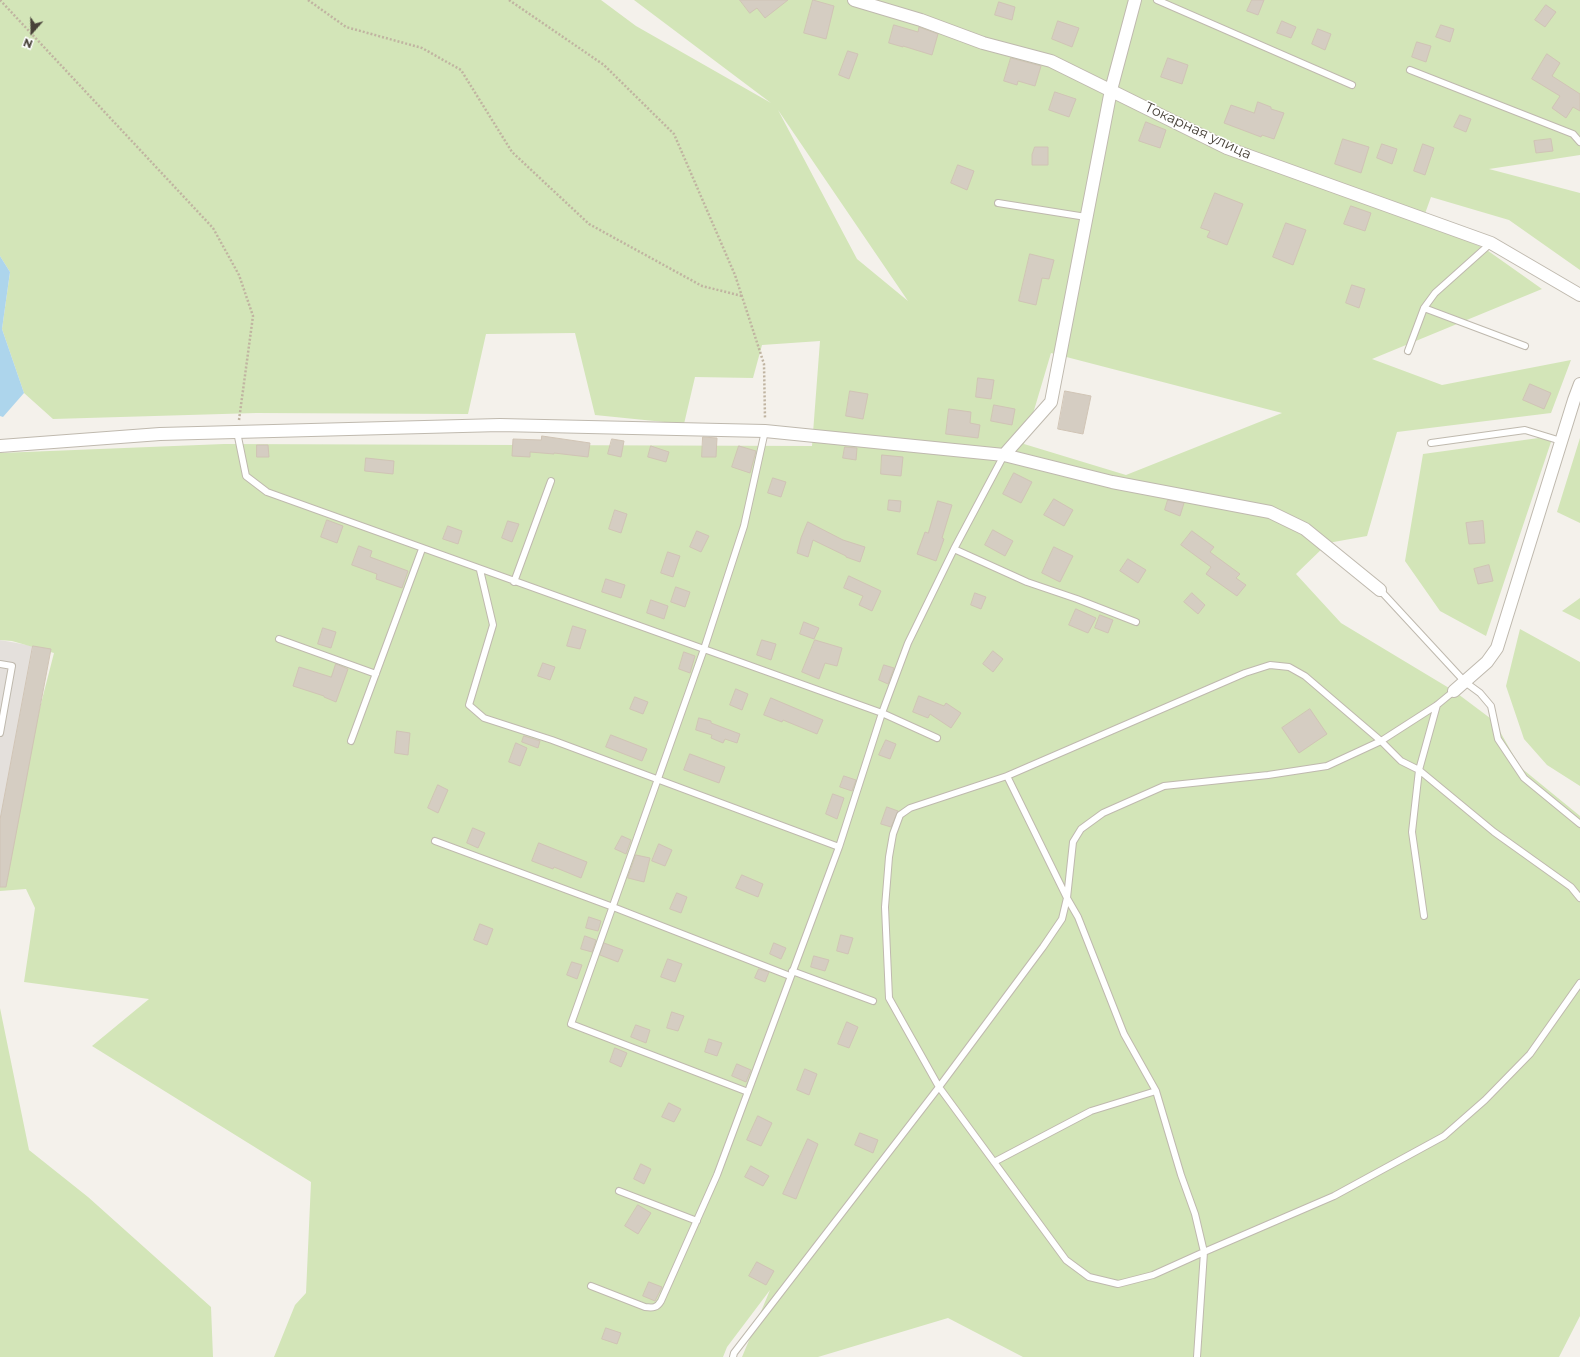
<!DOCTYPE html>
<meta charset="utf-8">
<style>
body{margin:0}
#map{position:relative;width:1580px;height:1357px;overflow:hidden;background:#f4f1eb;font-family:Montserrat,sans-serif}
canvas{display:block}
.north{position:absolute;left:12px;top:12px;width:40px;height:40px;-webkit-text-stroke:3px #fff;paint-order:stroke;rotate:200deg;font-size:11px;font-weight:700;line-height:16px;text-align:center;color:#484239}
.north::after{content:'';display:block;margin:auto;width:14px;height:18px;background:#484239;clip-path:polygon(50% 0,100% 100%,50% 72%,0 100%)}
</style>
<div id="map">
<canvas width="1580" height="1357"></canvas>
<div class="north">N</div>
</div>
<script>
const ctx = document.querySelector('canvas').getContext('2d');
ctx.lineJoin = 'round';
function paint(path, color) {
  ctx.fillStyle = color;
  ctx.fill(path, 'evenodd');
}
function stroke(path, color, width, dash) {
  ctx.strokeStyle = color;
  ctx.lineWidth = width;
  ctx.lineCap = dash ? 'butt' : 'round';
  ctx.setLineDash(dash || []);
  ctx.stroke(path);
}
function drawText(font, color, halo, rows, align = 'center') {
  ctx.font = font + ' Montserrat,sans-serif';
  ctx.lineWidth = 3;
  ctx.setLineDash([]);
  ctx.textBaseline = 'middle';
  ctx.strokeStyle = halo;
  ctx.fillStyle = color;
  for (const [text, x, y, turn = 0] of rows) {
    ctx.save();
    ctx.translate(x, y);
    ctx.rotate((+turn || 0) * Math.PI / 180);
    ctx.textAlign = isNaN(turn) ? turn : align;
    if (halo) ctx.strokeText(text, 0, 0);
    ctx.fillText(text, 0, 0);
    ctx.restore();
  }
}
paint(new Path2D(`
 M0 640 33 646 0 855Z`), '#e4e0dc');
paint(new Path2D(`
 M0 0H601L636 26 771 103 634 0H1580V155L1489 169 1580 193V270L1509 220 1431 197 1422 222 1484 248 1542 289 1372 359 1442 385 1571 360 1551 413 1397 432 1367 536 1328 543 1296 574 1341 623 1454 691 1494 721 1520 767 1580 816V1316L1559 1357H1023L948 1318 818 1357H742L770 1290 727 1347 723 1357H274L295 1305 306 1293 311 1182 92 1046 149 999 24 982 35 908 26 889 0 891V863L54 653 12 641 0 640V453L224 444 812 446 820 341 762 345 753 378 695 377 684 424 595 415 575 333 486 334 468 414 256 413 53 419 24 393 2 329 10 272 0 256ZM778 110 908 301 857 259ZM1051 353 1282 413 1126 475 1024 444Z
 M1553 436 1486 636 1440 611 1405 561 1423 454Z
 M1580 438V523L1557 512Z
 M1580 598V620L1562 611Z
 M1520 629 1580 662V786L1547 765 1524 739 1506 686Z
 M0 1008 29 1150 88 1197 211 1307 213 1357H0Z`), '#d3e5b8');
paint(new Path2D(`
 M0 256 10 272 2 329 24 393 3 417 0 416Z`), '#add5ec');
const building = new Path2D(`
 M740 0H788L765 18 757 8 750 13Z
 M813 0 834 6 826 39 804 33Z
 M1252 0H1264L1258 15 1247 11Z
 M999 2 1015 7 1012 20 995 15Z
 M1546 5 1556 12 1545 27 1535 20Z
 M1058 21 1079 28 1072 47 1052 39Z
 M1282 21 1296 27 1291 38 1277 33Z
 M894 25 918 32 919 27 938 34 932 55 903 46V47L889 43Z
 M1441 25 1454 29 1450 42 1436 37Z
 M1318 29 1331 34 1325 50 1312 44Z
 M1417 42 1431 46 1426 62 1412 57Z
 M848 51 858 54 849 79 839 75Z
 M1547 54 1560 63 1552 76 1580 94V111L1573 107 1566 118 1552 108 1560 96 1532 79Z
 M1011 58 1041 66 1035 86 1018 81 1017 85 1004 81Z
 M1168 58 1188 65 1182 84 1161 77Z
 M1055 92 1076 99 1069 117 1049 110Z
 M1258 102 1271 107V109L1284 113 1274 139 1262 135 1261 137 1224 123 1231 105 1254 113Z
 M1460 115 1471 119 1466 132 1454 127Z
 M1146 122 1166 130 1160 148 1139 141Z
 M1343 139 1369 147 1361 173 1335 164Z
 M1551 139 1553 151 1536 153 1534 141Z
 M1382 144 1397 149 1392 164 1377 158Z
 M1423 144 1434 148 1425 175 1414 171Z
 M1035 147H1048V165H1032V155Z
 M958 165 974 171 967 190 951 183Z
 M1215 193 1243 204 1227 245 1207 237 1210 231 1201 228Z
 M1351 206 1371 213 1365 231 1344 224Z
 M1286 223 1306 230 1293 265 1273 257Z
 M1030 254 1054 260 1049 279 1042 278 1036 305 1019 301Z
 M1352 285 1365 289 1359 308 1346 303Z
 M978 378 994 380 991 399 976 397Z
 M1530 384 1551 393 1544 409 1523 400Z
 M850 391 868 394 863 419 846 416Z
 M1065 391 1091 396 1083 434 1058 429Z
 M994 405 1015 409 1012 425 991 421Z
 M949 409 971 412 970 423 980 425 978 438 946 434Z
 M542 436 590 443 588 457 554 453V454L530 452V457L512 456 513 439 541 440Z
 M703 437 717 438 716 457H702Z
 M612 439 624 441 621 457 608 454Z
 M257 445H268L269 457H257Z
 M651 446 669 452 666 462 648 457Z
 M739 446 756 451 750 473 732 467Z
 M845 447 857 448 856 460 843 458Z
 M882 455 903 457 901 476 881 474Z
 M366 458 394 461 393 474 365 471Z
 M1014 473 1032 482 1021 503 1003 494Z
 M773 478 786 482 781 497 768 493Z
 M1054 499 1073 510 1064 526 1044 515Z
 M889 500 901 501 900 512 888 510Z
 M1168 500 1184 503 1180 516 1165 510Z
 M938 501 952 505 942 538 944 539 936 561 917 554 925 532 928 533Z
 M615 510 627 514 621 533 609 529Z
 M327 520 343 526 337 543 321 537Z
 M508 521 519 524 512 542 502 538Z
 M1483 521 1485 543 1469 544 1466 523Z
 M808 522 843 540 865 547 860 562 846 557V556L813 540 808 557 797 553 801 538Z
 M448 526 462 531 458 544 443 539Z
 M993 530 1013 541 1005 556 985 545Z
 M697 531 709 536 701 552 690 547Z
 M1192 531 1214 547 1210 552 1240 574 1236 578 1246 585 1237 596 1206 574 1211 567 1181 545Z
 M359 546 372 551 370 557 408 571 402 588 376 579 377 574 352 565Z
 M1054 547 1073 556 1060 582 1042 573Z
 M668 552 680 556 673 577 661 573Z
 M1128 559 1146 570 1138 583 1120 571Z
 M1489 565 1493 581 1478 584 1474 569Z
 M849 576 881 591 872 611 859 605 863 596 844 588Z
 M606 579 625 585 621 598 602 592Z
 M676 587 690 592 685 607 671 602Z
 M975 593 986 597 981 609 971 605Z
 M1192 593 1205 605 1198 614 1184 602Z
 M651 600 668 606 664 619 647 613Z
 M1076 609 1096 618 1088 633 1069 625Z
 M1100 615 1113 620 1108 633 1095 628Z
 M804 622 819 628 814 639 800 634Z
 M573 626 586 630 580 649 567 646Z
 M323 628 336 632 331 648 318 644Z
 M762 640 776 644 771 660 757 655Z
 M815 640 842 648 837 666 825 663 819 679 802 672Z
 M33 646 51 649 6 887H0V820Z
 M993 651 1003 659 993 672 983 664Z
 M684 652 695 656 690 673 679 669Z
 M543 663 555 667 550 680 538 676Z
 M336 664 348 669 336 702 324 697V696L293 686 299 667 331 677Z
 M884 665 894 668 888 684 879 680Z
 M736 689 748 694 742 710 730 705Z
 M919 696 944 706 946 703 961 713 951 728 930 714 928 718 913 712Z
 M635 697 648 702 643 714 630 709Z
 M771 698 823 720 817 734 783 720 782 722 764 715Z
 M1310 709 1327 734 1299 753 1282 728Z
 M699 718 711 721V723L740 734 737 743 725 739 723 743 711 738 712 735 696 730Z
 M397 731 410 733 408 755 395 753Z
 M611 735 647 749 642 761 606 747Z
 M524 736 540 741 538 748 522 742Z
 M886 740 896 744 890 759 879 755Z
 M516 743 527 748 520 766 509 762Z
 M690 754 725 767 719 783 684 770Z
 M844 776 856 780 852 791 840 787Z
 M438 785 448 790 438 813 428 808Z
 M833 794 844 798 837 819 826 814Z
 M887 807 898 811 891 827 881 824Z
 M473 828 485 833 478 848 467 843Z
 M622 836 631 840 626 854 615 849Z
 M539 843 587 862 581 878 554 867 553 869 532 861Z
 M659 844 672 850 665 866 652 861Z
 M636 855 650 858 644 882 628 878Z
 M742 875 763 884 758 897 736 888Z
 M677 893 687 897 681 913 670 909Z
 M589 917 601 921 598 931 586 928Z
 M480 924 493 929 487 945 474 940Z
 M841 935 853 938 848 954 837 951Z
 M585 936 596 940 592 952 581 949Z
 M604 943 623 950 618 962 600 955Z
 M774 943 786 948 781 959 770 954Z
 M814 956 829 960 825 971 811 967Z
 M668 959 682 964 675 982 661 977Z
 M572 962 582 965 577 979 567 975Z
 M759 969 769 972 765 982 755 978Z
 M672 1012 684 1016 678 1031 667 1028Z
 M847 1022 858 1027 849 1048 838 1044Z
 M636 1025 650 1030 646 1043 631 1037Z
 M709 1039 722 1043 717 1056 705 1052Z
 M615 1048 627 1053 621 1067 610 1062Z
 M737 1064 751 1070 746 1082 732 1076Z
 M805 1069 817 1074 809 1095 797 1090Z
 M669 1103 681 1109 674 1122 662 1117Z
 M758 1116 772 1123 761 1146 747 1140Z
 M860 1133 878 1140 873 1153 855 1145Z
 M808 1139 818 1144 796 1199 783 1194Z
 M641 1164 651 1169 644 1184 634 1179Z
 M751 1166 769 1176 763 1186 745 1177Z
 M638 1205 651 1213 638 1234 625 1226Z
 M757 1262 774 1271 766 1285 749 1276Z
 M649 1282 662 1287 655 1301 643 1296Z
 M606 1328 621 1333 617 1344 602 1339Z`);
paint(building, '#d5cdc2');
stroke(building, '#d0c4b5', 1);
const lane = new Path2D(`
 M1157 0 1352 85
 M1410 70 1573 134 1580 142
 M998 203 1086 217
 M1424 308 1525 346
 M1408 351 1424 308 1435 293 1491 243
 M237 432 246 476 267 492 882 713 937 738
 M1431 443 1525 430 1561 441
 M954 549 1027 582 1077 599 1136 622
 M480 570 493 625 469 705 484 718 552 740 839 847
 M514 582 551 481
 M1380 590 1465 682 1480 693 1491 706 1498 739 1524 778 1580 824
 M279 639 376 674
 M0 664 12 666 0 733
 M351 741 422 549
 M1007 776 1067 898 1078 917 1124 1034 1156 1091 1181 1175 1195 1214 1204 1252 1153 1275 1118 1284 1089 1277 1066 1260 939 1087 1043 947 1062 919 1067 898 1073 842 1081 829 1103 813 1164 786 1268 775 1327 766 1381 741 1437 705 1454 691
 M435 841 613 907 790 976
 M1424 916 1412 832 1419 770 1437 705
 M792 971 873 1001
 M748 1092 571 1024 704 649 744 526 765 431
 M994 1162 1091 1111 1156 1091
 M619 1191 697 1221
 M591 1286 645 1307C653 1308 657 1308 661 1301L717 1175 839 847 882 713 908 643 954 549 1004 455
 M733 1357 734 1353 939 1087 889 998 885 907 889 857 893 834 900 815 910 808 1007 776 1245 673 1270 665 1289 667 1305 676 1381 741 1401 761 1419 770 1494 832 1571 887 1580 898
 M1197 1357 1204 1252 1334 1196 1444 1136 1485 1100 1530 1054 1580 983`);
const street = new Path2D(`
 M854 0 921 20 983 43 1051 61 1227 148 1491 243 1580 295
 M0 446 160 434 500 425 765 431 1004 455 1112 482 1270 512 1305 529 1380 590
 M1004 455 1051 402 1111 90 1135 0
 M1454 691 1487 662 1497 648 1574 400 1580 384`);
stroke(lane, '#bfb9ae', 8);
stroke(street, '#bfb9ae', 14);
stroke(new Path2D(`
 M0 0 213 228 239 275 253 316 239 420
 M308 0 346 27 422 48 461 70 512 152 589 224 702 286 742 296
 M509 0 604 65 674 134 735 275 764 364 765 419`), '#c0b4a1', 2.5, [2, 2]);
stroke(lane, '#fff', 6);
stroke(street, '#fff', 12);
drawText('14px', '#484239', '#fff', [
 ["Токарная улица",1198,131,25]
]);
</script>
